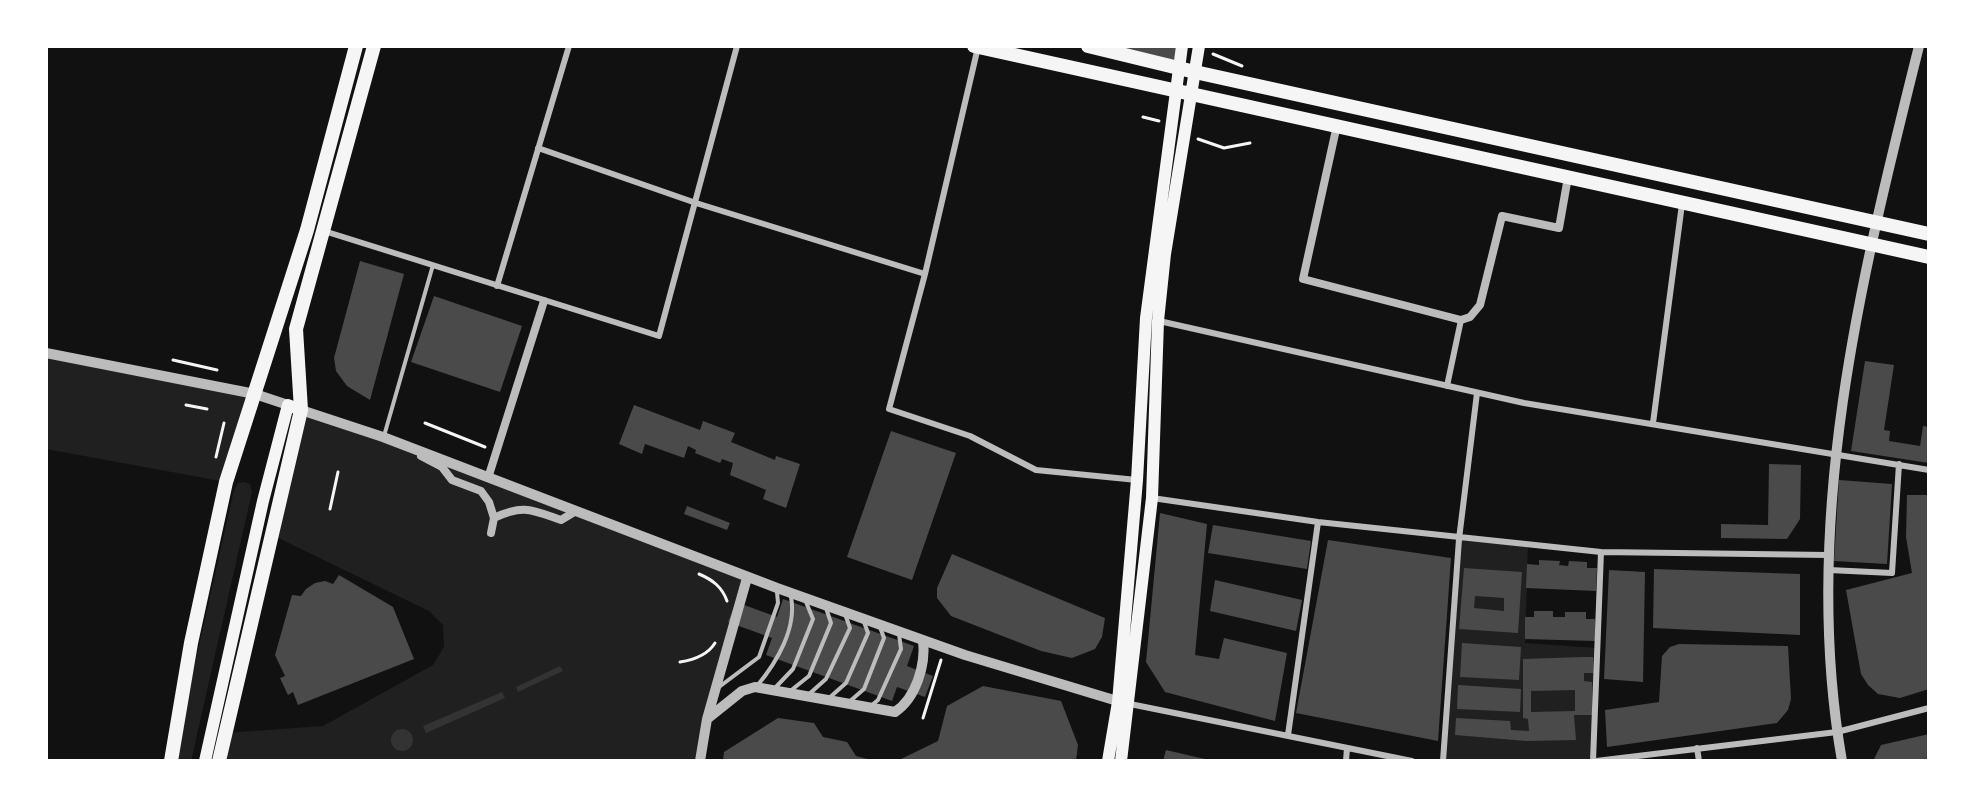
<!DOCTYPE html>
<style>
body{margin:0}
#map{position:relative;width:1975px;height:807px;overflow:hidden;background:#111;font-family:Bitter,serif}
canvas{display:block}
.frame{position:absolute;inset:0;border:48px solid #fff;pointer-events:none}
</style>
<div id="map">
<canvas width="1975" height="807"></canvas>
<div class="frame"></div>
</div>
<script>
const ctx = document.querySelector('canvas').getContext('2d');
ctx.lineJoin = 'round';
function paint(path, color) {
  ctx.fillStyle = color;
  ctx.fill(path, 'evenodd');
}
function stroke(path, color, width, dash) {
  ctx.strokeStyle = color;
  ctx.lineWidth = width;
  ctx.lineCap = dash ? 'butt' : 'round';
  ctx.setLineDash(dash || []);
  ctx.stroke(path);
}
paint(new Path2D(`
 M46 353 255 394 226 482 46 449Z
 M301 410 747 578 700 761H219L225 733 323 726 433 665 444 647 443 625 429 611 272 535Z
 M244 482 250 484 252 492 191 761H173L234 490 238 483Z
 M1459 539 1528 545 1525 643 1597 648 1593 761H1443Z`), '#202020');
paint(new Path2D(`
 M560 666 563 671 518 692 516 687Z
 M502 692 505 698 426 733 423 726Z
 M391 740a11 11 0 1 1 22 0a11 11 0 1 1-22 0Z`), '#333');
paint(new Path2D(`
 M1093 46H1182L1180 68Z
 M360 261 404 274 370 400 347 386 336 371 334 358Z
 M434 296 522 326 500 392 411 362Z
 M1865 361 1894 365 1884 430 1890 431 1889 441 1920 446 1923 426 1929 427V463L1851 451Z
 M634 405 700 430 703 421 735 433 731 442 775 460 776 456 800 464 786 508 763 499 766 490 730 475 733 463 722 459 720 463 695 453 696 450 688 446 684 458 645 444 642 454 619 444Z
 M891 431 956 453 912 580 847 557Z
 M1769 464 1801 465 1800 519 1787 539 1721 538V524L1768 525Z
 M1839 480 1892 484 1887 564 1834 561Z
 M1907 495H1929V689L1900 698 1878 694 1868 685 1861 674 1846 590 1912 573 1906 537Z
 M687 506 730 523 727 530 684 514Z
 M1160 513 1207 524 1195 655 1219 659 1224 638 1287 653 1275 721 1165 692 1146 662Z
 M1213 525 1311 541 1307 569 1208 553Z
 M1328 540 1451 558 1438 741 1296 713Z
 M952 554 1105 618 1102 637 1095 649 1072 658 1041 651 951 616 937 598V588Z
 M1539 560 1560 561 1559 565 1568 566 1569 561 1587 562V568H1597L1596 591 1526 588 1527 564 1539 565Z
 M1464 568 1522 572 1518 633 1459 629ZM1475 596 1504 598V611L1474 608Z
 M1654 569 1800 574V635L1653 628Z
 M1609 570 1645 572 1643 682 1604 679Z
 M339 575 393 607 414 659 298 705 293 692 288 695 280 678 285 676 275 655 292 595 301 596 306 589 315 583 325 581 333 584Z
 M1215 580 1302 600 1296 631 1210 611Z
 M783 599 914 646 907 666 933 676 925 697 897 687 892 701 766 655 772 638 728 622 736 602 777 617Z
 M1534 611H1553V617H1565V612H1586V619H1595V641L1525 639V617H1534Z
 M1462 643 1521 647 1519 680 1460 677Z
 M1679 644 1788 646 1791 699 1788 710 1777 723 1607 747 1605 710 1659 702 1662 656 1670 647Z
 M1583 657H1593L1594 673H1584V681L1592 682V715H1574L1576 740 1526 741 1455 735 1456 718 1510 721 1511 730 1529 731 1528 719 1523 718V659ZM1575 690V711L1531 712V691Z
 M1458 685 1521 689 1520 712 1457 709Z
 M983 686 1061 701 1078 745 1076 761H897L938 741 947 706Z
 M778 718 814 723 823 737 847 742 856 756 875 761H723L724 752Z
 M1929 734V761H1873L1881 745Z
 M1166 750 1209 760V761H1163Z`), '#4a4a4a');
stroke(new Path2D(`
 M1213 54 1242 66
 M1143 117 1159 121
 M1198 139 1224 148 1250 143
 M173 360 217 370
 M186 405 207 409
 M425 423 485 447
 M216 457 224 423
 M330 509 338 472
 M699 574C713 580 722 587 727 601
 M680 662C693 660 707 656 715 643
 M923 718 941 660`), '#f5f5f5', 3);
stroke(new Path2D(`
 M384 436 433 265
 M757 686C777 662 797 628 791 597
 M719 687 759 657 778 603 777 592
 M774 689 793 669 813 619 806 602
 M789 692 809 676 831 623 826 608
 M808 695 826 679 850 628 845 614
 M828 699 846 683 868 633 864 622
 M849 702 864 689 884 638 880 627
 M872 705 878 700 901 649 899 634`), '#bcbcbc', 4);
stroke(new Path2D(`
 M978 47 925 274 889 409 970 436 1036 470 1137 480
 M538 148 696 203 925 274
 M324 231 659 336 737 46
 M497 286 569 46
 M1159 321 1524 403 1929 470
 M1447 386 1461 320
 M1653 423 1682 204
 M1152 498 1318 522 1601 552 1828 555
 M1829 570 1892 573 1899 464
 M1130 704 1412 761
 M1288 735 1318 522
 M1697 748 1699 761
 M1346 761 1347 748
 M1443 761 1459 539 1477 393
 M1593 761 1601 552
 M1596 761 1837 732 1929 708`), '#bcbcbc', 6);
stroke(new Path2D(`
 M1337 125 1303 279 1461 320 1470 317 1480 305 1502 216 1559 228 1568 177
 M421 456 442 467 452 480 481 491 489 502 494 518 491 533
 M488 478 544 301
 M494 518C523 504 532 510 561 520L576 511`), '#bcbcbc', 8);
stroke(new Path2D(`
 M46 353 255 394 288 405
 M301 410 383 437 777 588 965 655 1124 703
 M707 719 742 691 755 687 895 712C916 698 926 665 923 640
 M700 761 707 719 747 578
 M1842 761C1800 521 1861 278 1919 46`), '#bcbcbc', 10);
stroke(new Path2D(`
 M205 761 263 501 288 405 301 410
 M1108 761 1118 702 1137 480 1146 318 1182 46
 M1121 761 1152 498 1158 321 1165 254 1199 46`), '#f5f5f5', 12);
stroke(new Path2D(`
 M974 46 1929 257
 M1088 46 1195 72 1929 234
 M171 761 191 643 226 482 307 230 356 46
 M219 761 301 410 296 329 374 46`), '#f5f5f5', 14);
</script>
